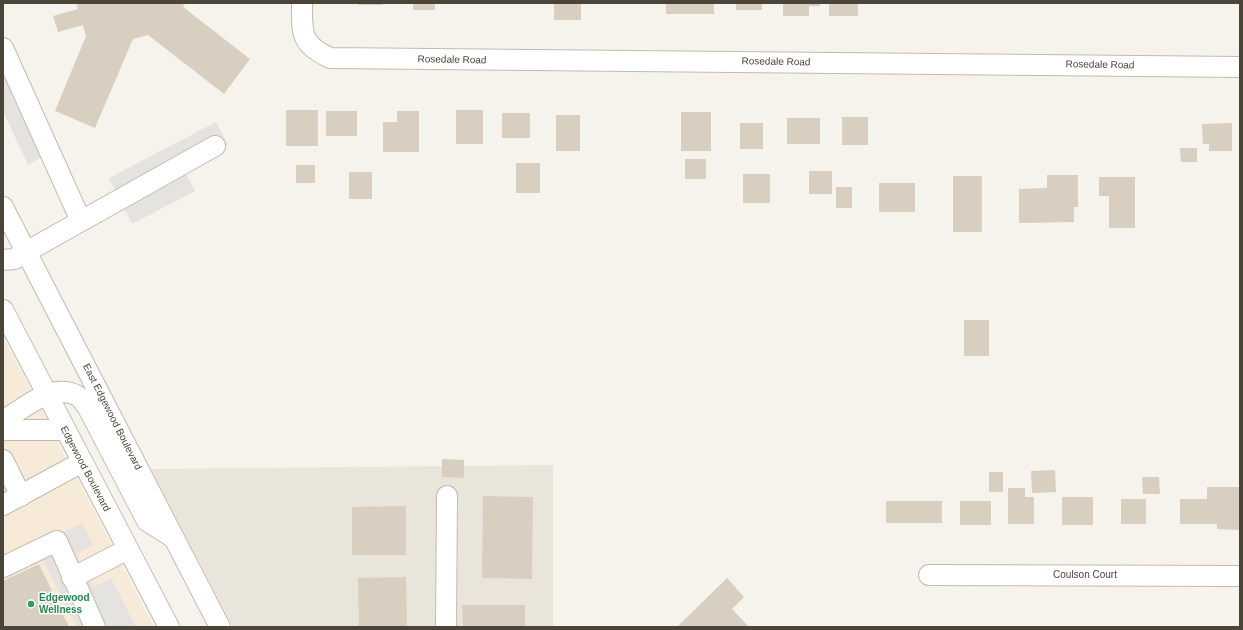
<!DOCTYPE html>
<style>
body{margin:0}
#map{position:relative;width:1243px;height:630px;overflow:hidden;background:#f6f3ec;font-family:Helvetica,sans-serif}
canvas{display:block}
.frame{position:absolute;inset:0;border:4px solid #4b4439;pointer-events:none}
</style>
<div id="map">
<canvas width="1243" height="630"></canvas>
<div class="frame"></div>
</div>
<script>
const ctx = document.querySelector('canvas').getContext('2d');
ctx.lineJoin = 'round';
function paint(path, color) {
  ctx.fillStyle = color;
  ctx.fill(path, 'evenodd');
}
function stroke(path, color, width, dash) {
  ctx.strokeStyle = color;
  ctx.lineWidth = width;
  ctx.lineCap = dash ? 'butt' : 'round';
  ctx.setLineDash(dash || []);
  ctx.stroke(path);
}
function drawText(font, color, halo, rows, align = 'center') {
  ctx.font = font + ' Helvetica,sans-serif';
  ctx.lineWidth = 3;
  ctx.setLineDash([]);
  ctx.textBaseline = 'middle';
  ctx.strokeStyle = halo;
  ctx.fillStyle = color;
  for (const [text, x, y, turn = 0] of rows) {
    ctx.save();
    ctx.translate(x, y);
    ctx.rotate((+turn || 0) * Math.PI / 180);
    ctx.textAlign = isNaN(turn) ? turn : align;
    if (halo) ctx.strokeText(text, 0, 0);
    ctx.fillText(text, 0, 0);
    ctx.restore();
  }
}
paint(new Path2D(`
 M553 465V627H233L151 469Z`), '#eae5da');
paint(new Path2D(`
 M3 337 43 413 154 627H3Z`), '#f7ead8');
paint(new Path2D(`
 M3 35 54 150 28 165 3 111Z
 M216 122 228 145 183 168 195 191 132 224 109 178Z
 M82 523 93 545 76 554 93 587 111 578 136 627H77L36 546Z`), '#e5e3e0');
paint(new Path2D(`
 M76 3H186L183 7 250 59 224 94 148 35 133 39 95 128 55 111 86 36 83 25 58 32 53 16 78 9Z
 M358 3H383V5H358Z
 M413 3H435V10H413Z
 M554 3H581V20H554Z
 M666 3H714V14H666Z
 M736 3H762V10H736Z
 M783 3H820V6H809V16H783Z
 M829 3H858V16H829Z
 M286 110H318V146H286Z
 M456 110H483V144H456Z
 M326 111H357V136H326Z
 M397 111H419V152H383V122H397Z
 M681 112H711V151H681Z
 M502 113H530V138H502Z
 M556 115H580V151H556Z
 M842 117H868V145H842Z
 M787 118H820V144H787Z
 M740 123H763V149H740Z
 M1232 123V151H1209V144H1203L1202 124Z
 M1180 148H1197V162H1181Z
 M685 159H706V179H685Z
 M516 163H540V193H516Z
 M296 165H315V183H296Z
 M809 171H832V194H809Z
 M349 172H372V199H349Z
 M743 174H770V203H743Z
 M1047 175H1078V207H1074V222L1019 223V189L1047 188Z
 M953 176H982V232H953Z
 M1099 177H1135V228H1109V196H1099Z
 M879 183H915V212H879Z
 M836 187H852V208H836Z
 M964 320H989V356H964Z
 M442 459 464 460V478L442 477Z
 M1055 470 1056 492 1032 493 1031 471Z
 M989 472H1003V492H989Z
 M1142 477H1159L1160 494H1143Z
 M1207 487H1240V530L1217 529V524H1180V499H1207Z
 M1008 488H1025V497H1034V524H1008Z
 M483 496 533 497 532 579 482 578Z
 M1062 497H1093V525H1062Z
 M1121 499H1146V524H1121Z
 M886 501H942V523H886Z
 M960 501H991V525H960Z
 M406 506V555H352V507Z
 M39 564 69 627H3V581Z
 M406 577 407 627H359L358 578Z
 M727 578 744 597 732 609 749 627H677Z
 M462 605H525V627H463Z`), '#d8cfc1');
const minor = new Path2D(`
 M302 3C302 33 300 44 330 58L1240 67
 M3 48 81 221
 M3 207 220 627
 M3 260 14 259 26 252 215 146
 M3 310 169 627
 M3 421C24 408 51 383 76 395 81 397 84 403 87 406L147 521 174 538
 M3 430H65
 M3 460 21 496
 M3 505 82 462
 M3 567 57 541 95 627
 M929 575 1240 576
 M72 578 128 549
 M446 627 447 496`);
stroke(minor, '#c2bbae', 22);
stroke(minor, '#fff', 20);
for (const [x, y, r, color] of [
 [31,604,4,"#2e9e5b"]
]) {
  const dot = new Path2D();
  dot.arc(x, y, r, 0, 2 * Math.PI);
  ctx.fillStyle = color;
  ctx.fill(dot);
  stroke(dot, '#fff', 1.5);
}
drawText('10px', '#4b4439', '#fff', [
 ["Rosedale Road",452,60,1],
 ["Rosedale Road",776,62,1],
 ["Rosedale Road",1100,65,1],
 ["East Edgewood Boulevard",112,417,63],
 ["Edgewood Boulevard",85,469,62],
 ["Coulson Court",1085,575]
]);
drawText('bold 10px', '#27864d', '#fff', [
 ["Edgewood",39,598],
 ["Wellness",39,610]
], 'left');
</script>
